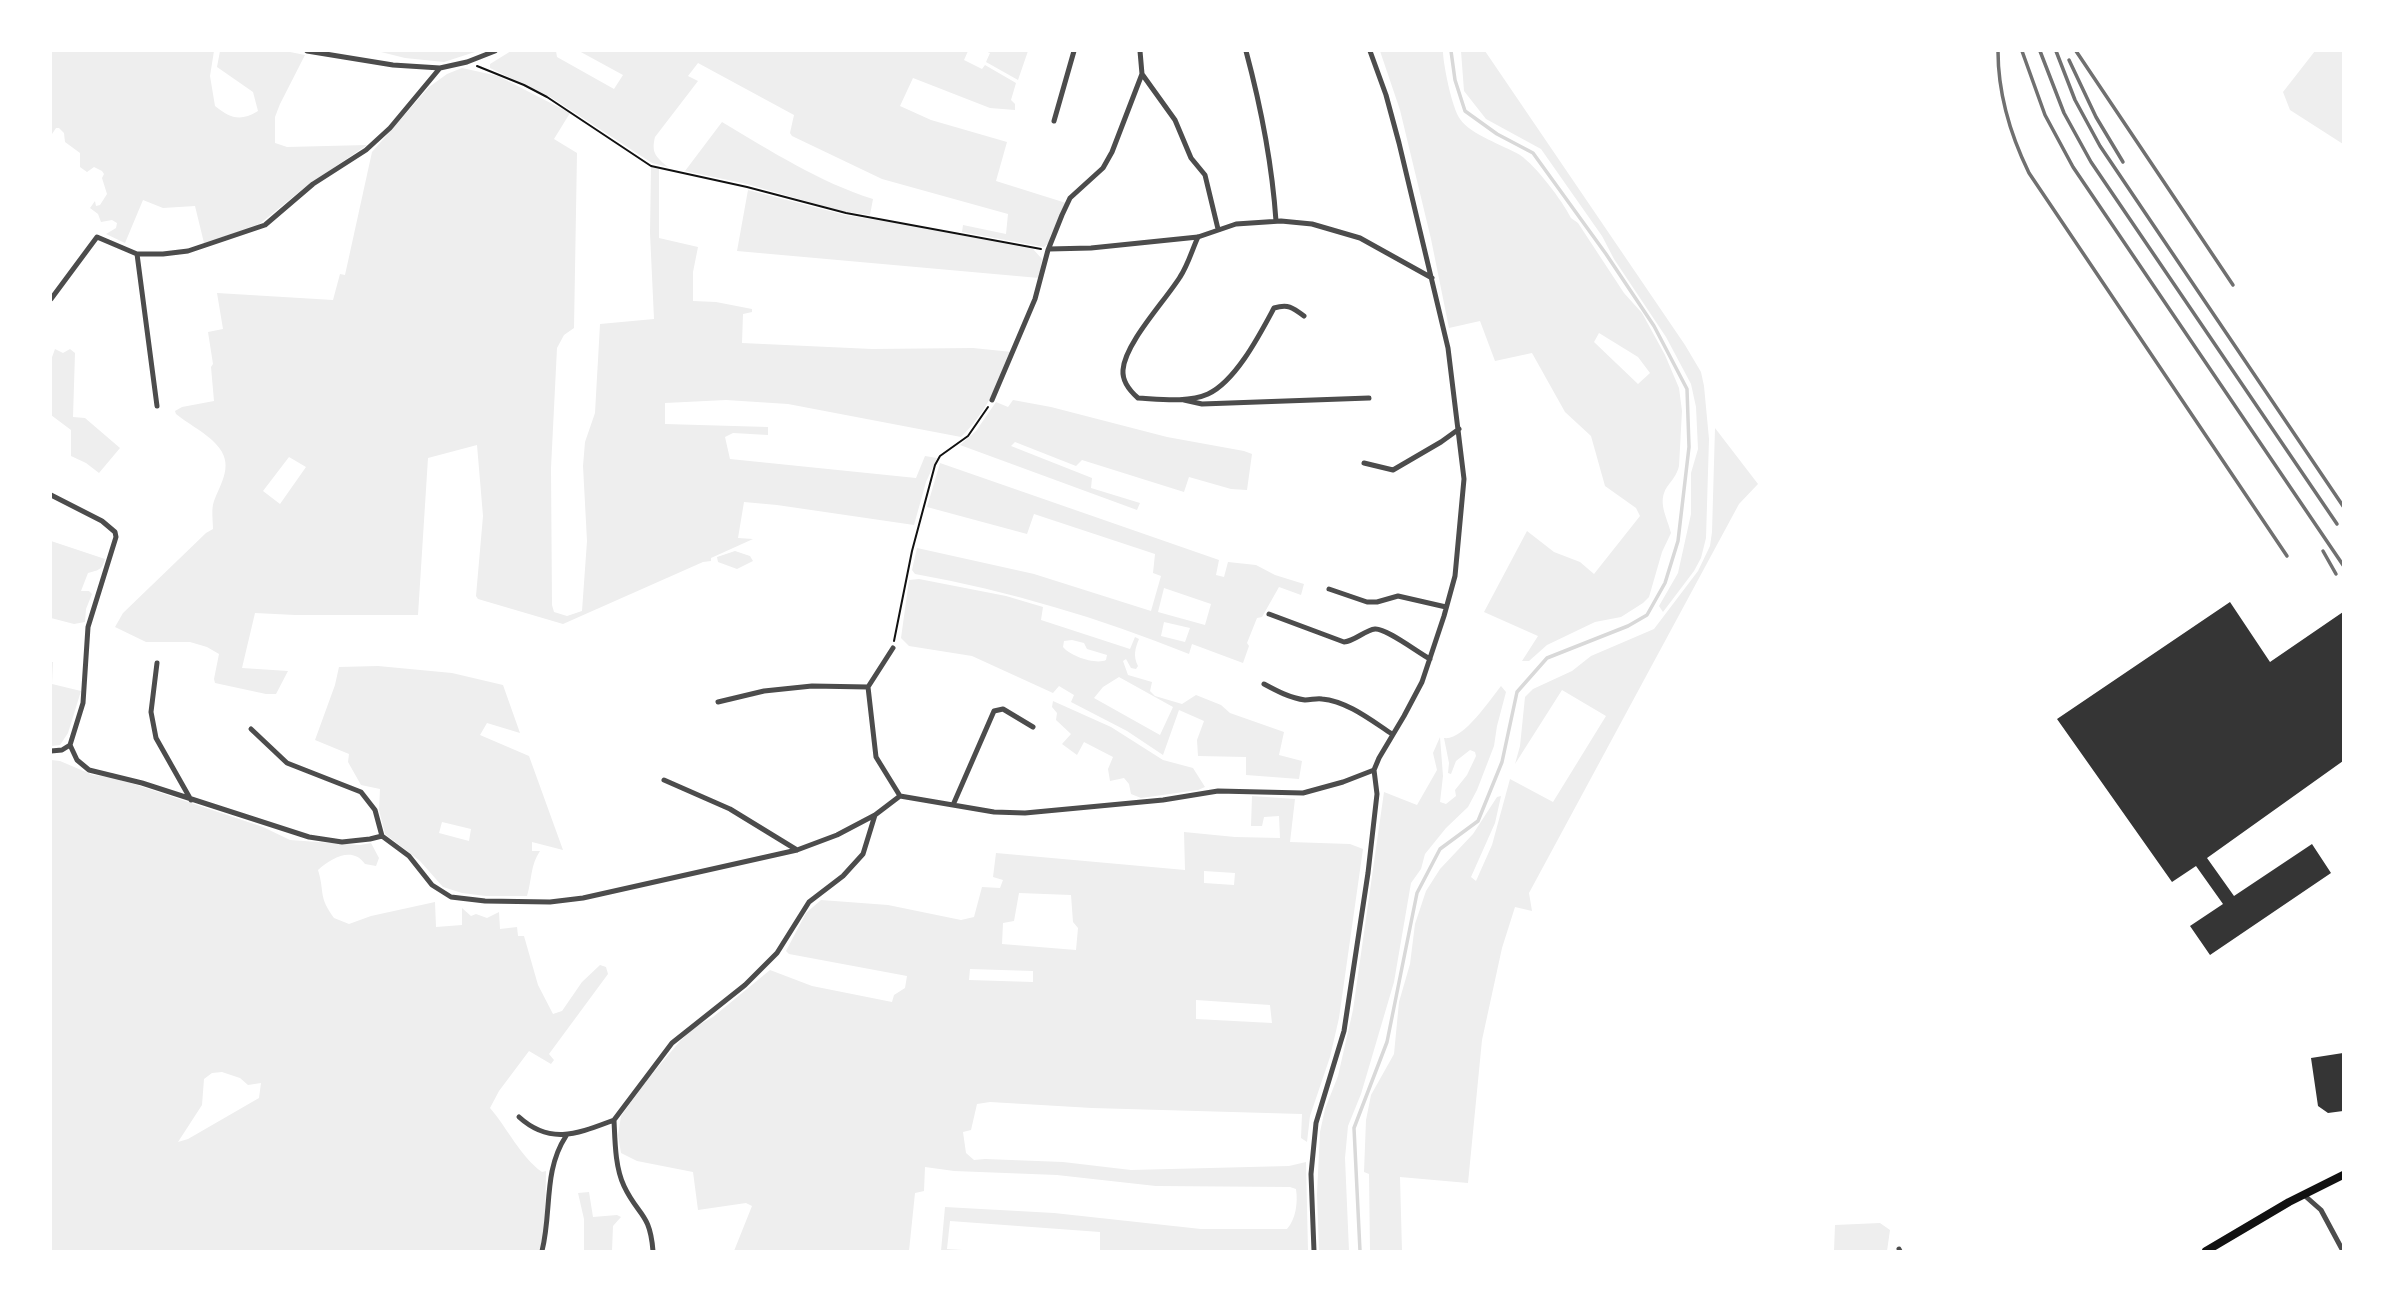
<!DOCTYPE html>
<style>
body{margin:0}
#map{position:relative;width:2394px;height:1302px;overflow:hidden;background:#fff;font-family:"Source Sans 3",sans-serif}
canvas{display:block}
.frame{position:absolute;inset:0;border:52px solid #fff;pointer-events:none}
</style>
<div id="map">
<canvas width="2394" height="1302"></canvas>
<div class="frame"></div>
</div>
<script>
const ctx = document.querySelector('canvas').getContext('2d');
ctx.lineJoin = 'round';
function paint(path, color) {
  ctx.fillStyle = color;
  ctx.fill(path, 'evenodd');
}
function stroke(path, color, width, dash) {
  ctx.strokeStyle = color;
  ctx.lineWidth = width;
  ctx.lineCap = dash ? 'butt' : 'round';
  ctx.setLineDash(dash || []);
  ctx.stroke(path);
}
paint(new Path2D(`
 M51 51H214L210 76 215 106C230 118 240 122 258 111L253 92 217 67 220 51H285L305 55 280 104 275 117V143L287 147 367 145 304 188 257 226 204 243 195 206 163 208 143 200 125 243 106 234 116 228 117 223 112 220 101 222 98 214 90 208 95 201 96 206 100 205 107 194 102 178 104 174 102 171 94 167 87 172 80 167V153L65 142 64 133 59 128H56L52 134 51 148Z
 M377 51H478L444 62 405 58Z
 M511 51H556L557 57 614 89 623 75 579 51H968L964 60 982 69 985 65 1016 83 1011 100 1015 104V110L990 108 913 78 900 106 931 120 1007 142 996 181 1066 203 1050 237 1049 243 1044 247 962 232 963 225 1006 234 1008 214 882 179 792 136 790 133 794 115 698 63 688 76 698 81 655 137C651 153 656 157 668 167L652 163 552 98 490 68V64Z
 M985 51H1028L1018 80 986 62 990 53Z
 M1380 51H1443C1443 64 1452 108 1460 119 1471 135 1503 145 1520 155 1536 166 1562 200 1571 218L1578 223 1624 293 1642 313 1665 355 1679 388 1682 411 1679 466C1677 475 1672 480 1667 487 1657 502 1667 517 1671 533L1662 552 1649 597 1643 603 1621 617 1595 622 1547 645 1529 661H1522L1538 636 1484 612 1527 531 1554 552 1580 562 1594 574 1640 516 1636 508 1605 486 1591 436 1565 412 1532 353 1495 361 1480 321 1449 328 1431 239 1400 110ZM1599 333 1638 357 1650 373 1638 384 1594 342Z
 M1461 51H1485L1685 345 1701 372 1704 386 1709 439 1706 538 1701 558 1694 571 1663 612 1659 606 1678 573 1691 514V473L1698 449 1696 407 1691 384 1666 337 1614 259 1602 236 1541 149 1486 119 1464 91Z
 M2315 51H2343V144L2290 110 2283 92Z
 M462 68 498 76 570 113 554 139 577 153 574 328 564 335 557 348 551 468 552 605 554 612 567 616 582 611 587 541 583 466 585 442 595 413 600 324 654 319 650 233 651 167 659 169V238L698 247 693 272V301L716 302 752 309V312L743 314 742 343 872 349 973 348 1012 352C998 384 986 413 961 437L788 404 726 400 665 403V424L768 427V435L733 433 725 437 730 459 916 478 925 456 937 458 926 482 914 525 777 505 744 502 738 538 753 539 711 558V561L703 562 563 624 478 599 476 596 483 516 477 445 428 458 418 615H295L255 613 242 668 288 671 276 694H266L215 683 214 679 219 654 207 647 190 642H146L115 627 123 613 206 533 213 529C213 520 211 509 214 501 224 477 235 461 212 440 201 430 187 423 176 414L175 411 182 407 214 401 211 367 213 364 208 332 223 329 217 293 333 300 340 274 345 275 372 152 429 87 447 74ZM289 457 306 467 280 504 263 491Z
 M722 122C771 151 819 182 873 199L870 215 840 211 747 184 685 171Z
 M748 190 845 215 903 224 1033 249 1042 259 1039 278 737 251Z
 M55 349 63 353 70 349 75 353 73 417 85 418 120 448 99 473 86 463 71 456V430L51 415V360Z
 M1013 400 1051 407 1167 437 1244 451 1252 454 1247 490 1231 489 1189 477 1184 492 1082 460 1076 466 1015 442 1011 446 1092 478 1091 488 1140 503 1137 510 960 445 976 431 996 402 1008 407Z
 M1715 428 1758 484 1739 504 1529 893 1532 911 1515 907 1502 948 1482 1040 1468 1183 1400 1177 1402 1251H1370L1369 1174 1364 1172 1366 1120 1371 1095 1394 1054 1399 1002 1410 964 1415 924 1426 891 1440 869 1473 834 1497 797 1501 796 1495 823 1471 877 1476 881 1492 845 1510 779 1553 802 1606 716 1562 690 1515 764 1520 746 1525 697 1533 689 1572 671 1591 656 1654 629 1698 571 1710 546 1712 532Z
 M940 463 1219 560 1216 575 1224 577 1228 562 1256 565 1275 575 1304 584 1301 595 1279 587 1262 617 1257 618 1247 643 1249 646 1243 663 1192 644 1189 654C1100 618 1009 591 915 574L912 570 917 548 1034 574 1151 611 1161 576 1153 573 1155 554 1034 514 1027 534 927 507ZM1164 588 1211 604 1205 625 1158 612ZM1164 622 1190 628 1185 642 1161 636Z
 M51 541 105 559C102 570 99 570 88 573L81 591H89L92 594 86 609 85 622 74 624 51 618Z
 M735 551 750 556 753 561 737 569 718 562 717 557Z
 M919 579 1006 596 1043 607 1041 620 1130 649 1135 637 1139 639C1135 649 1133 656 1138 666L1136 669 1131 668 1126 659 1123 661 1128 675 1152 682 1150 691 1155 696 1182 704 1196 695 1221 705 1230 713 1284 732 1279 755 1302 761 1299 779 1246 775V757L1198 756 1197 740 1204 721 1179 710 1163 755 1127 731 1071 702 1074 695 1059 686 1053 693 972 656 909 646 901 638 909 580ZM1072 640 1084 643 1087 649 1107 655 1106 660C1096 665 1070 656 1063 647L1064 641ZM1119 677 1173 707 1160 735 1094 698 1103 687Z
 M51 662H53L52 684 81 691 68 733 60 745 51 746Z
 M378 666 452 673 503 685 520 733 487 723 480 735 529 756 563 850 532 842V851H540C530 866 532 880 527 896H486L462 893 443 887 420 861 385 834 379 810 380 789 361 785 348 762 349 754 315 740 335 685 339 667ZM442 822 471 829 469 841 439 833Z
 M1501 686 1506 692 1497 726 1494 746 1477 790 1468 807 1446 828 1425 854 1421 869 1411 883 1394 982 1361 1094 1348 1126 1345 1158 1349 1251H1319L1317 1194 1320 1132 1325 1109 1338 1076 1353 1010 1384 792 1417 805 1437 770 1433 753 1440 737 1443 776 1440 802 1446 804 1456 796 1455 790 1467 775 1476 756 1475 752 1470 750 1456 761 1451 774 1448 773 1449 763 1444 738C1463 741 1489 701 1501 686Z
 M1053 701 1111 727 1163 760 1193 768 1205 787 1198 790 1141 798 1131 794 1129 784 1124 778 1110 781 1108 769 1113 757 1084 742 1077 755 1062 744 1071 734 1056 720 1057 713 1052 707Z
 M51 760 60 761 93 775 110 777 134 784 263 827 290 840 360 845 371 843 379 858 376 866 365 864C352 846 332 858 318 870 325 893 318 896 334 918L349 924 371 916 435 902 436 927 462 925V908L471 916 476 914 487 918 499 912 500 929 517 927 518 936H524L538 985 553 1014 562 1011 582 982 600 965 606 967 608 974 549 1054 554 1060 551 1064 529 1051 499 1091 490 1108C508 1129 520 1156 542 1172L546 1171 545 1227 540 1251H51ZM222 1072 240 1078 248 1085 261 1083 259 1098 188 1139 178 1142 202 1105 204 1079 212 1073Z
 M1252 796 1295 799 1290 842 1350 844 1363 849 1339 1018 1330 1057 1310 1116 1307 1142 1301 1138 1302 1114 1092 1108 990 1102 977 1104 971 1130 963 1132 966 1153 974 1160 985 1159 1063 1162 1131 1170 1289 1166 1306 1162 1308 1251H1100V1232L950 1221 947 1249 978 1251H941L945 1207 1054 1213 1201 1229H1287C1296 1219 1298 1202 1296 1189L1290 1187 1156 1186 1057 1175 954 1171 925 1167 924 1191 915 1193 909 1251H734L752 1206 746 1203 698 1210 693 1172 637 1161 621 1153 618 1135 621 1116 647 1080 681 1040 695 1027 713 1017 770 970 812 986 892 1002 894 995 905 988 907 976 789 954 786 951 806 913 821 900 888 905 961 920 974 917 982 887 1000 888 1003 880 993 877 996 853 1185 870 1184 832 1235 837 1280 838 1279 816 1264 817 1262 826H1251ZM1204 871 1235 873 1234 885 1204 883ZM1019 893 1071 895 1073 922 1078 928 1076 950 1002 944 1003 923 1014 921ZM970 969 1033 971V982L969 980ZM1196 1000 1270 1005 1272 1023 1196 1019Z
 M589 1192 593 1217 617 1215 621 1217 613 1226 612 1251H584V1219L578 1193Z
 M1880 1223 1890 1230 1887 1251H1834L1835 1225Z`), '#eee');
stroke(new Path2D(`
 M1360 1251 1354 1128 1387 1042 1417 893 1440 849 1478 821 1502 762 1517 692 1547 658 1628 626 1647 615 1665 583 1678 541 1689 447 1687 389 1654 326 1606 254 1533 153 1497 134 1465 111 1455 80 1451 51`), '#d9d9d9', 3.5);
paint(new Path2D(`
 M2230 602 2270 662 2343 612V761L2207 858 2234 896 2312 844 2331 873 2210 955 2190 926 2223 904 2196 866 2172 882 2057 719Z
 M2343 1053V1111L2328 1113 2318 1106 2311 1058Z`), '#353535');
stroke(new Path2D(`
 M477 66 524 85 547 97 651 166 747 187 846 213 1041 249
 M894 641 912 551 935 465 940 456 968 436 988 407`), '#111', 2);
stroke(new Path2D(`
 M1246 51C1261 107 1272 163 1276 221
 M440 68 467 62 495 51
 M1142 74 1175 120 1191 158 1205 175 1218 229
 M1054 121 1074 51
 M1198 237C1192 250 1188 265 1180 277 1165 301 1125 343 1123 370 1122 382 1130 391 1138 398 1159 399 1188 403 1208 394 1236 381 1260 334 1274 308 1288 304 1292 307 1304 316
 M1049 249 1091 248 1198 237 1236 224 1281 221 1312 224 1360 238 1432 278
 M137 254 157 406
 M51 299 97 237 137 254H163L188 251 265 225 313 184 366 150 390 128 440 68 393 65 307 51
 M992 400 1035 299 1048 250 1062 215 1070 198 1103 168 1112 152 1142 74 1140 51
 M1184 400 1202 404 1369 398
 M1364 463 1393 470 1441 442 1459 429
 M51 495 102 521 115 532 116 537 88 627 83 703 70 745 62 750 51 751
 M1329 589 1367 602H1377L1398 596 1446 607
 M1269 614 1344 642C1355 641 1365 630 1375 629 1386 628 1417 652 1430 659
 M893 648 868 687 876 757 900 796 994 812 1025 813 1163 800 1218 791 1303 793 1343 782 1374 770
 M157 663 151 712 156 738 191 800
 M1264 684C1277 691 1290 698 1305 700 1311 700 1317 698 1322 699 1347 701 1372 721 1392 734
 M718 702 764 691 812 686 868 687
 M251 729 287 763 361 792 375 810 382 836
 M70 745 77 760 89 770 142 783 309 837 342 842 370 839 382 836
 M664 780 730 809 797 850
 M953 805 994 711 1003 709 1033 727
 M382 836 409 856 432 885 451 897 485 901 550 902 583 898 797 850 837 835 875 815 900 796
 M519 1117C551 1146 579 1133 614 1120
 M2304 1195 2321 1210 2343 1251
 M1899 1249 1900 1251
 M542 1251C552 1212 543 1171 566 1136
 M653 1251C650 1212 638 1216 624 1186 615 1167 615 1141 614 1120L672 1043 745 985 777 953 809 902 843 876 863 854 875 815
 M1314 1251 1311 1174 1316 1123 1344 1031 1368 873 1377 794 1374 770 1379 758 1404 716 1422 682 1444 616 1455 576 1464 479 1448 348 1399 143 1386 95 1370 51`), '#4c4c4c', 5);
stroke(new Path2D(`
 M2206 1251 2289 1202 2343 1175`), '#111', 8);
stroke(new Path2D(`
 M1998 51C1998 95 2010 134 2029 173L2287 556
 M2022 51 2045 115 2073 167 2343 565
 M2040 51 2064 113 2091 162 2337 524
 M2056 51 2075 100 2100 146 2343 506
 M2076 51 2233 285
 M2069 60 2096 117 2123 162
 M2323 551 2336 574`), '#707070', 3.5);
</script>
